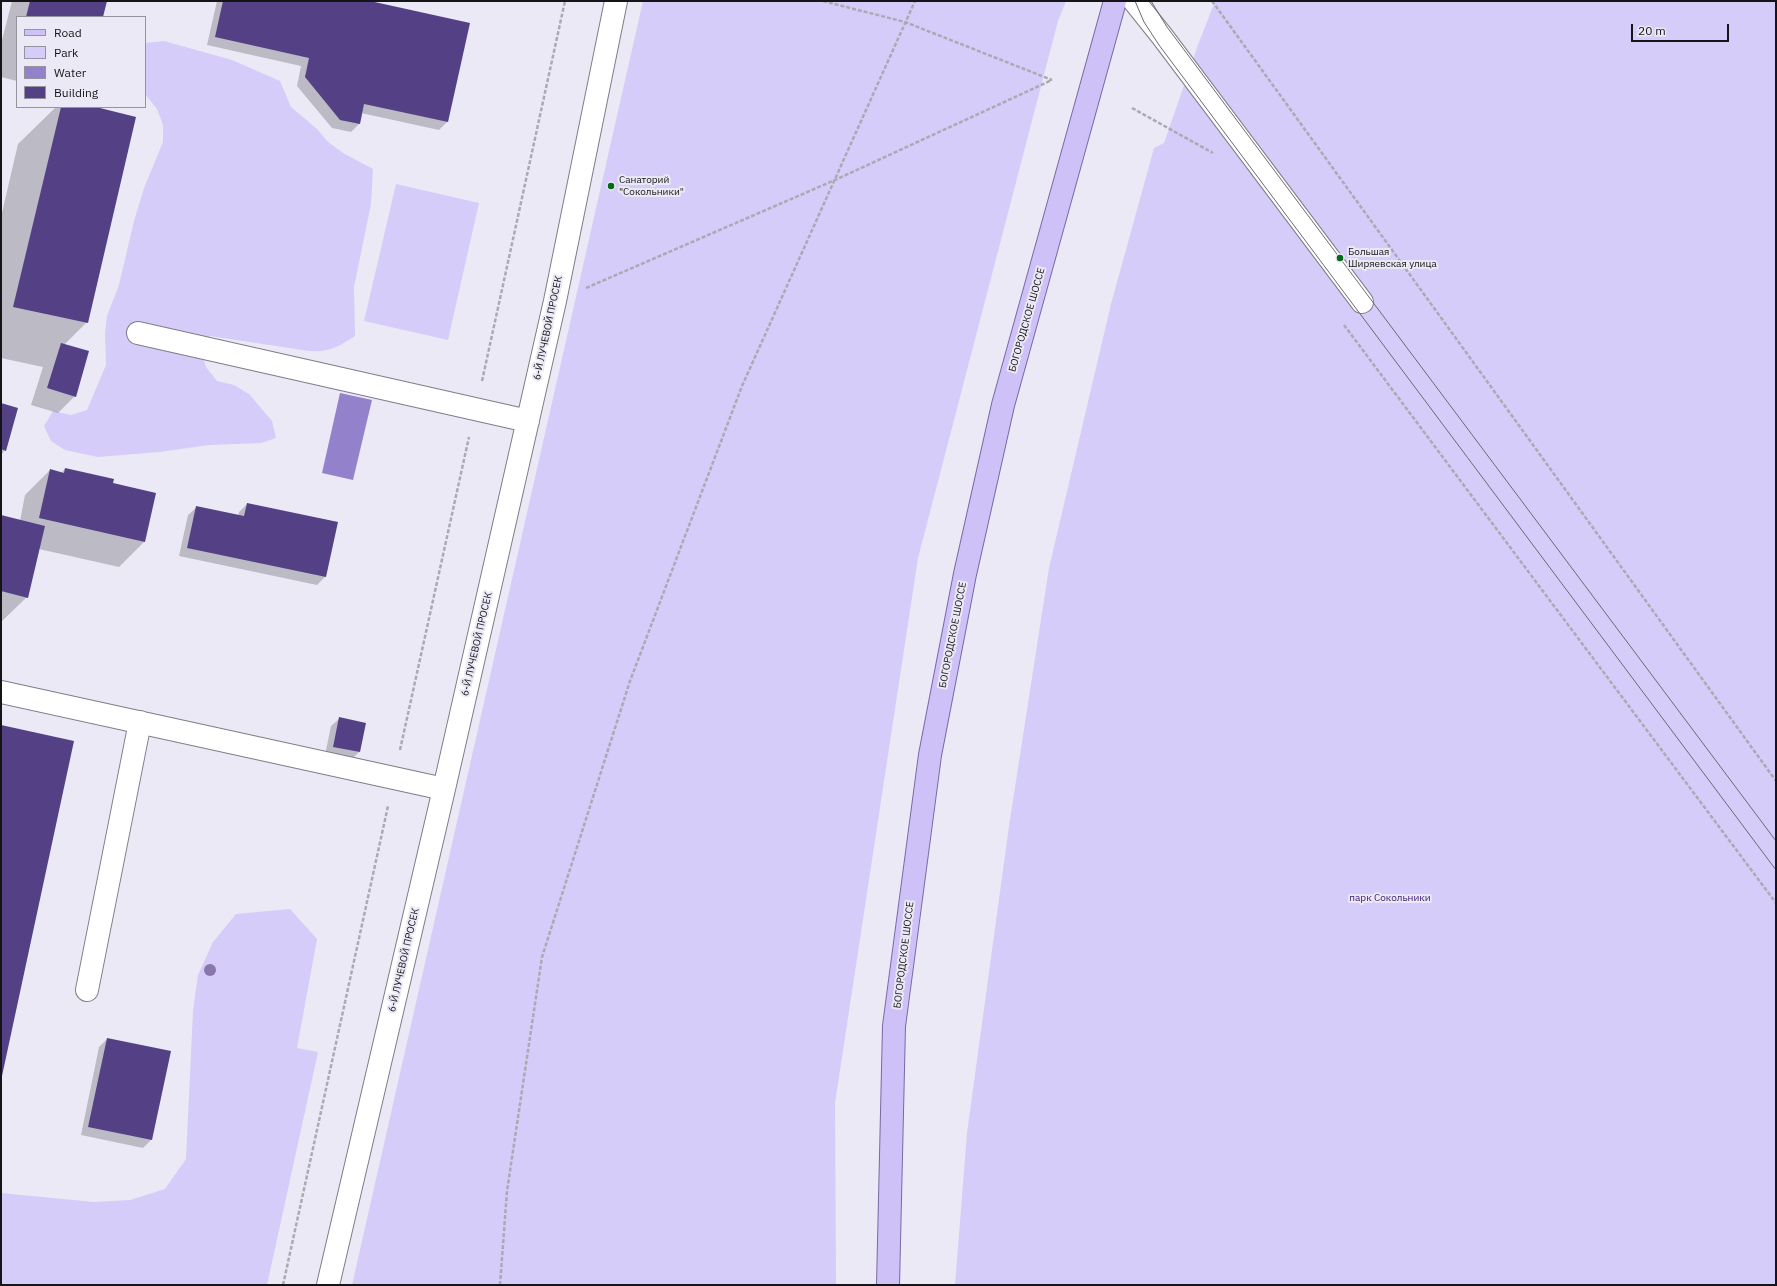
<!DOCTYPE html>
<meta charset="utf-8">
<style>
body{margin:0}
#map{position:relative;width:1777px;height:1286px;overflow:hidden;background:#ebe9f5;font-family:"IBM Plex Sans",sans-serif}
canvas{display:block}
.frame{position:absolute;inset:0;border:2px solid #151418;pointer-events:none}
.legend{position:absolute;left:16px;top:16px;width:130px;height:92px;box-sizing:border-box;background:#ebe9f5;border:1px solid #95949d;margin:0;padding:5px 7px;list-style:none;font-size:12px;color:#151418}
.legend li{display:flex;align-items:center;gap:8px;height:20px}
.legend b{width:20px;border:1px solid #95949d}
.scale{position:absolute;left:1631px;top:24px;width:98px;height:18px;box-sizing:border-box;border:2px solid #151418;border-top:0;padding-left:5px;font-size:12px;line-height:14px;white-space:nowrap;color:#151418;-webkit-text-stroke:3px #ebe9f5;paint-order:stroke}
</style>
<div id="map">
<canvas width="1777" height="1286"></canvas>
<div class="frame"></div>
<ul class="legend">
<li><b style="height:5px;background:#cec1f8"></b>Road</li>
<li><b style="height:11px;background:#d5ccf9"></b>Park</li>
<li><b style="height:11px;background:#9481cc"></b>Water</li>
<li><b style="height:11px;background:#544085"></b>Building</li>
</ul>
<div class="scale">20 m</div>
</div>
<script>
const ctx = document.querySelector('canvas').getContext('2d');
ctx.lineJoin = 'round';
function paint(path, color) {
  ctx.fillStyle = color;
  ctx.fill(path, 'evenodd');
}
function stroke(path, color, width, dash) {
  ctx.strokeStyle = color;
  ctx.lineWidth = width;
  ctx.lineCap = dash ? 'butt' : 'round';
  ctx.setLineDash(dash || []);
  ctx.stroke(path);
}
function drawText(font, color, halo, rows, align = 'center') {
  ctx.font = font + ' "IBM Plex Sans",sans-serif';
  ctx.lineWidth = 4;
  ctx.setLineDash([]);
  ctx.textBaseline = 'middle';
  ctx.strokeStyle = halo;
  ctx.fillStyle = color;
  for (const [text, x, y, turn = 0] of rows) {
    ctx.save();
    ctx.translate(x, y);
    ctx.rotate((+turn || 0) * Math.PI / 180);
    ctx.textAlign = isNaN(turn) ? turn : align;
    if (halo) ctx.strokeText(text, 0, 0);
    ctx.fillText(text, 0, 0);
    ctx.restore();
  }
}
paint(new Path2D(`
 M643 1H1066L1058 21 918 558 835 1103 836 1285H352Z
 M1215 1H1776V1285H955L967 1133 1009 826 1049 568 1111 304 1154 148 1164 143 1198 45Z
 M164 41 232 60 280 81 291 107 317 129 328 142 343 153 373 169 371 204 354 287 355 336C338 347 330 352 309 351L210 336 200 350 206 367 217 381 234 385 249 394 272 421 276 438 261 443 209 445 159 452 98 457 65 450 51 441 44 426 53 411 71 415 87 410 106 365 105 333 107 316 119 285 134 221 144 188 163 142V125L157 109 145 94V43Z
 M396 184 479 203 448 340 364 321Z
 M290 909 317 939 297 1048 318 1052 267 1285H1V1193L94 1202 130 1200 165 1189 186 1159 193 1011 198 975 213 942 236 914Z`), '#d5ccf9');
paint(new Path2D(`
 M340 393 372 400 353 480 322 473Z`), '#9481cc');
paint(new Path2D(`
 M12 1H106L102 17H17V81L1 77V44Z
 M217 1H365L469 24 447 122 439 130 361 113 359 124 351 132 332 128 297 86 301 66 207 45Z
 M56 107H92L87 322 64 345 75 396 58 413 31 405 43 367 1 358V217L18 144Z
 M1 404 5 450 1 455Z
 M65 469 112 484 155 494 144 542 119 567 39 549 27 597 1 622V516L20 521 25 495 50 470 61 473Z
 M247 504 337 522 325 577 317 585 179 556 188 515 197 507 238 516 239 512Z
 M340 718 359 752 351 760 325 755 331 726Z
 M107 1039 151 1140 143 1148 81 1135 99 1047Z`), '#0003');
paint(new Path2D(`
 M30 1H107L103 17H26Z
 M223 1H370L470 23 448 122 364 104 360 124 340 120 305 77 309 58 215 37Z
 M61 107H96L136 117 88 323 13 307Z
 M61 343 89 351 76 397 47 388Z
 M1 403 18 408 6 451 1 449Z
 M65 468 114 479 113 483 156 493 145 542 39 518 50 469 64 473Z
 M247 503 338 522 326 577 187 548 196 506 244 516Z
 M1 515 45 526 28 598 1 591Z
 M339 717 366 723 360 752 333 747Z
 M1 725 74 741 2 1076H1Z
 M107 1038 171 1051 152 1140 88 1127Z`), '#544085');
const minor = new Path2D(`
 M1134 1 1162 36 1362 302
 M138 333 528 421
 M1 692 444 789
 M87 990 140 722
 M328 1285 444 789 555 301 616 1`);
const major = new Path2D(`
 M888 1285 894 1026 930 755 965 574 1003 405 1115 1`);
stroke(minor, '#7f7d88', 24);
stroke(major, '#7869a6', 24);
stroke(new Path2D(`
 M823 1 905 22 1052 80
 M1212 1 1776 781
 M1132 108 1213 153
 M586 288 835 180 1052 80
 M1344 325 1776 903
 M482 381 565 1
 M400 750 469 437
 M283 1285 388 806
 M500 1285 507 1191 542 957 630 681 742 386 915 1`), '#aba9b2', 2.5, [4, 2]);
stroke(minor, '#fff', 22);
stroke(major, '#cec1f8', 22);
stroke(new Path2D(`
 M1135 1 1144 22 1159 45 1776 870
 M1151 1 1167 27 1776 841`), '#6b6971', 1);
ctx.fillStyle = '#8976ac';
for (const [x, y] of [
 [210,970]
]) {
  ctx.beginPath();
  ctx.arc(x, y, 6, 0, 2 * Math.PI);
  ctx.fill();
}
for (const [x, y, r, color] of [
 [611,186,4,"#036a17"],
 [1340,258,4,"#036a17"]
]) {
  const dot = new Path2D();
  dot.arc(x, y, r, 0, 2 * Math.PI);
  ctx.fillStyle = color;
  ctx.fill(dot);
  stroke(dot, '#ebe9f5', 1.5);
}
drawText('10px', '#151418', '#ebe9f5', [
 ["Санаторий",619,180],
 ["\"Сокольники\"",619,192],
 ["Большая",1348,252],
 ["Ширяевская улица",1348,264]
], 'left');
drawText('10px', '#151418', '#ebe9f5', [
 ["БОГОРОДСКОЕ ШОССЕ",1027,320,-74],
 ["6-Й ЛУЧЕВОЙ ПРОСЕК",548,328,-78],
 ["БОГОРОДСКОЕ ШОССЕ",953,635,-79],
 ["6-Й ЛУЧЕВОЙ ПРОСЕК",477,644,-77],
 ["БОГОРОДСКОЕ ШОССЕ",904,955,-83],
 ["6-Й ЛУЧЕВОЙ ПРОСЕК",404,960,-77]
]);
drawText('10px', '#391770', '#ebe9f5', [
 ["парк Сокольники",1390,898]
]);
</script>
